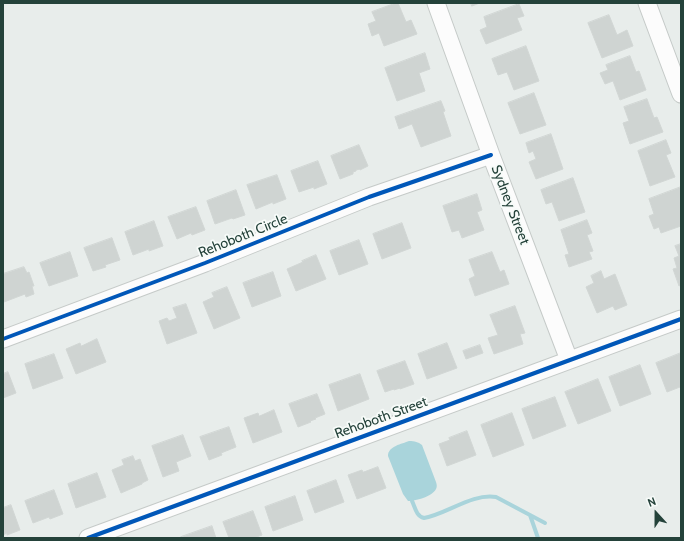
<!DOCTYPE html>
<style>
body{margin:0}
#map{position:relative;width:684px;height:541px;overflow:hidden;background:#e8edeb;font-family:Cabin,sans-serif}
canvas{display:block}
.frame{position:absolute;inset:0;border:4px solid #24423a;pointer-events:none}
.north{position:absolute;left:636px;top:493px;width:40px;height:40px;-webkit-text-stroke:3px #f7fbf9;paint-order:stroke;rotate:339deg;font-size:11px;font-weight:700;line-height:16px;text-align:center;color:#24423a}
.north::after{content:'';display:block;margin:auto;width:14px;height:18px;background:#24423a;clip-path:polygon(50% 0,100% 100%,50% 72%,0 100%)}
</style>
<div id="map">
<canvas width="684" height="541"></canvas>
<div class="frame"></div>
<div class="north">N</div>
</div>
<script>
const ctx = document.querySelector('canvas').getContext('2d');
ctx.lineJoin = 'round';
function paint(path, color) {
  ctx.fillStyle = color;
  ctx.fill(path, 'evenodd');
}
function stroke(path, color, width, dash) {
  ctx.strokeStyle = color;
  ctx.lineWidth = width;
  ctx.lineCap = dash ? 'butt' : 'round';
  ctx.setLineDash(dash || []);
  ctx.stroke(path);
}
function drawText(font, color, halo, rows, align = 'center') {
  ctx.font = font + ' Cabin,sans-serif';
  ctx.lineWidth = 3.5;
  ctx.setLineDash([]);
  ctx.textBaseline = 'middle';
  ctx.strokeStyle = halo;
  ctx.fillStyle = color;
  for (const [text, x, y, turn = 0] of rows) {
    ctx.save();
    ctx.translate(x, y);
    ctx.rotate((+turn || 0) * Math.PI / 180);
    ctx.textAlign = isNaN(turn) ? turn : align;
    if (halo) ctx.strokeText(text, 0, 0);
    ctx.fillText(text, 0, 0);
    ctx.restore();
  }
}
paint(new Path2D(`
 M409 441C415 441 418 442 422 445L436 482C437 485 437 487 436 489 432 497 415 501 408 501L403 494 388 456C388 446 402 444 409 441Z`), '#a9d4db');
stroke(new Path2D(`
 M412 501C415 507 416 516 424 518 447 514 472 493 496 497L545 523
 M530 515 538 538`), '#a9d4db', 4);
const building = new Path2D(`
 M396 3H398L406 22 411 20 417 34 384 46 379 33 372 36 368 24 376 21 372 12Z
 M471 3H480L472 6Z
 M519 4 524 16 517 18 522 30 486 44 480 30 487 27 484 17Z
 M609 15 617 35 627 30 633 46 602 58 588 23Z
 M526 46 539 81 514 90 507 72 498 75 492 59Z
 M425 53 430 69 419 73 425 91 397 101 385 68Z
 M630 56 636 72 639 71 646 90 620 100 613 81 605 84 600 73 608 70 606 65Z
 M534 93 546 125 520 134 508 103Z
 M647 99 654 118 657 117 663 132 630 144 623 123 629 121 624 107Z
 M441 101 445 111 443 112 451 136 421 147 412 124 399 129 395 117Z
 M551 134 563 169 536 179 529 162 536 159 533 151 529 153 526 143Z
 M666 140 671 153 666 155 675 177 650 186 638 151Z
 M359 145 368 166 360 170V169L356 170V171L353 172V174L340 179 331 156Z
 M318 161 327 184 314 189V187L299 192 291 171Z
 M277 175 286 199 273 204V202L256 209 247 185Z
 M573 178 585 212 559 221 552 202 546 204 541 190Z
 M681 187V205H680L681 209V226L661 233 659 227 654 229 649 216 654 214 649 199Z
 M236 190 245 215 233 219 232 218 215 224 207 201Z
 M477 194 482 210 477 212 484 230 462 238 459 230 452 232 443 206Z
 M196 207 205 230 192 235 191 233 177 239 168 217Z
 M587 220 592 233 587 235 593 251 589 252 592 259 569 267 565 255 569 254 561 230Z
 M154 221 163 246 149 251V249L133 255 125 232Z
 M402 223 411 248 382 259 373 234Z
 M112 238 120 260 105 265 106 267 93 271 84 248Z
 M359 240 368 264 339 275 330 251Z
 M681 244V285L679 286 673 269 677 268 674 258 679 256 675 246Z
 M70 252 78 276 49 286 40 263Z
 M492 252 500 272 504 270 509 284 475 296 469 279 475 276 469 260Z
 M316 255 326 279 296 291 287 269 303 262 302 261Z
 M24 267 27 273 29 272 34 286H32L34 294 26 297 25 294 4 302 3 274Z
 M601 271 604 279 615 274 627 305 615 310 613 306 597 313 586 287 594 283 591 276Z
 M273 272 281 296 252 307 243 283Z
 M227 287 240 318 214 329 203 302 214 297 212 293Z
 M186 304 197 333 167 344 159 321 167 318 169 321 177 318 173 308Z
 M515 306 525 333 520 334 523 344 494 354 488 338 498 335 490 315Z
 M97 339 106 362 76 374 66 349 80 343 81 346Z
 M447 343 457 368 427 379 418 354Z
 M480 345 483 353 466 359 463 351Z
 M681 353V390L680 387 667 392 656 363Z
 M54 354 63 378 33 389 25 364Z
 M405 361 414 384 400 389V388L394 390V389L385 392 377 371Z
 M640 365 651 394 620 406 609 377Z
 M8 372 16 393 3 398V374Z
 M360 374 369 399 338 411 329 385Z
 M598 379 611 411 578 424 565 392Z
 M317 394 325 414 315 418 316 419 310 421 311 422 298 427 289 404Z
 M555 397 566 426 533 439 522 409Z
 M274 410 282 432 253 443 244 418 258 413 259 416Z
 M512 413 524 445 493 457 481 425Z
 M229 427 236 447 221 453 222 455 209 460 200 437Z
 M467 431 476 455 447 466 439 444 450 440 449 438Z
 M183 435 191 456 176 462 179 471 163 477 152 446Z
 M133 456 135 461 140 459 148 480 142 483V484L121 493 112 470 124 465 122 460Z
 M378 467 386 488 357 499 348 475 362 470 363 472Z
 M97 473 106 497 76 508 68 484Z
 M336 480 344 502 315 513 307 491Z
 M54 490 63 514 50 519 49 517 33 523 25 501Z
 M295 496 303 520 273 531 265 507Z
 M11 505 20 530 7 535V533L3 535V508Z
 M253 511 262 535 254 538H229L223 522Z
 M212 526 216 538H182L181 537Z`);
paint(building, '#cfd4d2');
stroke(building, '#d1d6d4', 1);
const minor = new Path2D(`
 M436 3 491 155 569 360
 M647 3 681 94
 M3 339 205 263 369 197 491 155
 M88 538 681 319`);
stroke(minor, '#c5cac8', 19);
stroke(minor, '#fcfcfc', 17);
stroke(new Path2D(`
 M3 339 205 263 369 197 491 155
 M88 538 681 319`), '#0057b8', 4);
drawText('14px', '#24423a', '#f7fbf9', [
 ["Sydney Street",510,205,69],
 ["Rehoboth Circle",243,236,-22],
 ["Rehoboth Street",381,418,-20]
]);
</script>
